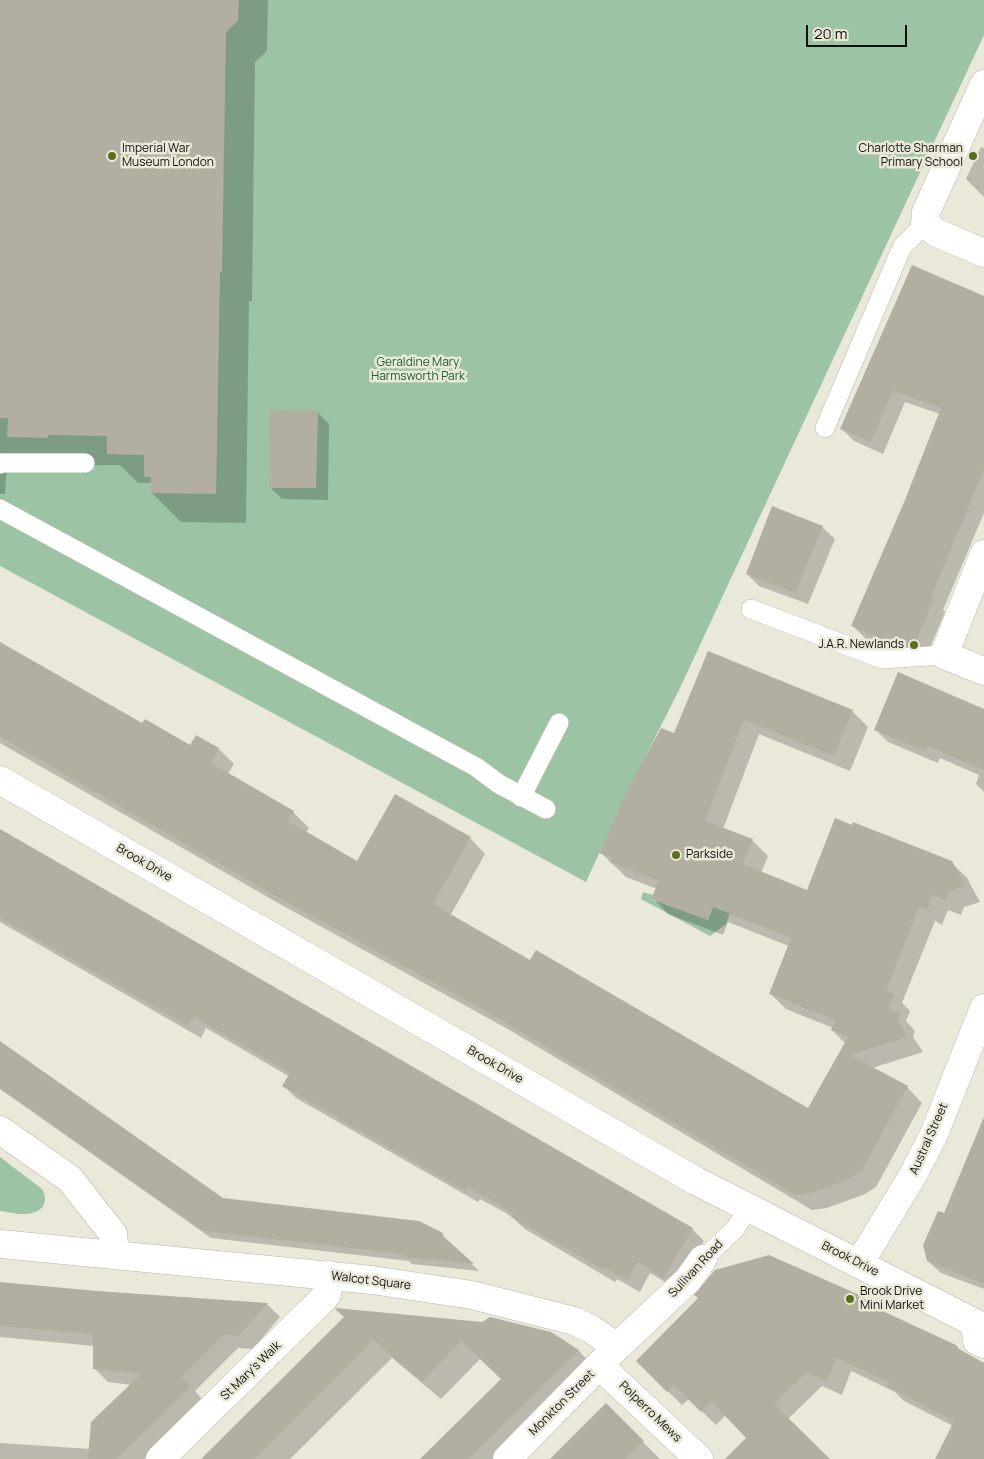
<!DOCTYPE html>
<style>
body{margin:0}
#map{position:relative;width:984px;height:1459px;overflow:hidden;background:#eae8d9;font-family:Manrope,sans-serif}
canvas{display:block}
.scale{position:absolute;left:806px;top:25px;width:101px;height:22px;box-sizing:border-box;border:2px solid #12110d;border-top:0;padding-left:6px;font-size:15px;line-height:18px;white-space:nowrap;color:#12110d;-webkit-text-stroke:4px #eae8d9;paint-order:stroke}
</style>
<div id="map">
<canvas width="984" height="1459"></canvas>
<div class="scale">20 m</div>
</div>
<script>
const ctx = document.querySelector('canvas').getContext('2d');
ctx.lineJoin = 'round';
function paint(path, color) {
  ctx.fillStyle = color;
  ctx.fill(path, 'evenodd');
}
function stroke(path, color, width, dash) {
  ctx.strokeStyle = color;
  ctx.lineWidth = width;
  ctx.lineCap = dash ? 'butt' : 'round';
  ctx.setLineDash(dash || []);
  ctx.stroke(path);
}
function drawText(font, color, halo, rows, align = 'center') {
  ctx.font = font + ' Manrope,sans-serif';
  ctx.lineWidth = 5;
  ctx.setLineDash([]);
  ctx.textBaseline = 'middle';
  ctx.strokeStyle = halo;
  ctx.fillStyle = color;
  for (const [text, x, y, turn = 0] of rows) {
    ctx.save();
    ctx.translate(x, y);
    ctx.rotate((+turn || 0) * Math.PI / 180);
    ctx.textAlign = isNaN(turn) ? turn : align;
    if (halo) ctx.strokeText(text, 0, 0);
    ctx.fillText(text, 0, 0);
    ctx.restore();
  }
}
paint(new Path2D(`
 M0 0H984V35L679 690 626 795 586 882 0 566Z
 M643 892 653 895 651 899 708 920 715 902 733 904 726 924 710 936 641 899Z
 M0 1157 42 1189C48 1200 45 1210 32 1213 23 1216 9 1212 0 1211Z`), '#9cc4a4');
paint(new Path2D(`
 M0 0H268L267 51 255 62 252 301H249L246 523 181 522 151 492 152 483H138L120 465 7 466 5 494H0Z
 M981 147 984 148V197L966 179Z
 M984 297V513L943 610 945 612 926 657 914 658 865 638 853 626 906 500 940 414 905 402 883 454 854 441 842 429Z
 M317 412 329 424 328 500 282 499 270 487Z
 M822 527 835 539 808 604 759 586 747 574Z
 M0 643 143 725 191 747 197 737 219 749 234 764 228 774 293 812 309 828 306 833 357 863 470 838 485 854 450 916 530 962 808 1110 846 1044 832 1030 833 1028 786 1009 770 993 789 946 728 922 723 935 668 914 653 898 657 889 626 877 601 853 675 735 708 652 852 711 868 727 850 771 759 734 723 829 752 840 768 856 761 873 807 891 951 862 967 878 980 902 964 907 961 915 948 910 942 925 935 921 902 1003 910 1011 906 1021 915 1031 913 1037 923 1052 872 1068 907 1087 922 1103 876 1187 865 1194 827 1208 812 1210 506 1028 278 903 0 743Z
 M984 709V792L976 784 979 775 940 758 938 763 888 742 876 730Z
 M0 830 692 1229 704 1241 677 1289 650 1273 640 1292 617 1279 615 1282 525 1229 513 1218 504 1212 480 1199 478 1202 296 1098 284 1086 290 1077 206 1028 201 1038 0 922Z
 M0 1042 223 1199 442 1234 450 1244 479 1271 412 1264 409 1261 211 1238 0 1089Z
 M984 1117V1289L941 1273 928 1261Z
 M0 1284 267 1304 280 1317 253 1349 238 1348 195 1391 203 1400 144 1459H0V1443L90 1449 132 1385 108 1382 95 1369 94 1346 0 1337Z
 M864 1298 877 1310 984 1365V1459H937L953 1426 904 1401 895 1392 851 1371 842 1395 822 1386 788 1419 828 1459H748V1438L726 1415 716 1425 689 1399 682 1405 637 1361Z
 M346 1317 551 1333 579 1351 596 1369 505 1459H422L502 1379 480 1359 441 1399 392 1358 290 1459H203Z
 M606 1405 660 1459H552Z`), '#0003');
paint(new Path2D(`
 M0 0H239L238 21 226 32 222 272H220L216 494 150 493 151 477H144V455L107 454V436L48 435V438L7 437 8 418H0Z
 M912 265 984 296V469L931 598 934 599 914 646 900 647 851 626 905 500 941 408 893 391 871 442 840 429Z
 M270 410 318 411 316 488H269Z
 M772 506 823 526 795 593 746 574Z
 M0 642 142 723 145 719 190 745 196 735 219 748 211 763 294 811 288 821 357 861 395 794 471 837 433 904 530 960 536 950 808 1108 848 1037 831 1030 835 1020 769 994 791 938 713 907 708 920 651 899 659 881 609 862 611 858 599 853 631 783 661 728 674 733 708 651 853 710 834 756 744 720 705 821 753 839 743 864 807 890 835 818 852 825 853 822 952 861 966 886 949 891 945 900 933 895 927 910 919 907 886 991 895 994 889 1009 901 1014 898 1021 908 1037 850 1055 908 1086 861 1172 849 1179 812 1193 795 1195 489 1013 261 888 0 737Z
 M898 672 984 709V770L927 746 925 751 874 730Z
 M0 829 693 1228 664 1278 638 1262 627 1280 604 1267 603 1270 511 1217 513 1214 490 1200 468 1187 465 1191 282 1086 290 1073 194 1017 188 1026 0 918Z
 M0 1041 223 1198 419 1221 443 1233V1236L474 1264 403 1257V1254L203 1231 0 1088Z
 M983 1119H984V1284L927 1261 923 1245 938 1211 944 1213Z
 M769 1255 864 1297V1300L874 1305V1307L956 1345 959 1349 984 1363V1459H935L954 1421 888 1387 890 1383 836 1358 827 1382 807 1372 774 1404 830 1459H725L746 1438 711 1401 701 1412 674 1385 667 1392 636 1361 698 1298 694 1295 715 1270Z
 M0 1282 97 1291 268 1303 239 1336 224 1335 182 1377 191 1386 117 1459H88L91 1422 141 1374 93 1369V1334L0 1326Z
 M336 1308 482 1322 490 1317 551 1332 579 1350 469 1459H420L501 1379 461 1341 422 1382 373 1340 254 1459H201L344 1317 335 1309Z
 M606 1403 644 1441 626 1459H550Z`), '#b2afa1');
const lane = new Path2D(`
 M825 428 902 247 925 224
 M0 464 2 463H85
 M0 509 476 767 499 784 546 809
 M751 609 882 659 944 655
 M521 797 559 723
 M703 1259 735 1229 749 1208`);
const street = new Path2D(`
 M984 84 926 212 925 224 937 233 984 253
 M984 554 944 655 984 671
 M0 780 696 1181 975 1323
 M0 1130 70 1179 113 1234 115 1254
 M0 1244 372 1280 472 1295 574 1321 591 1329 617 1347
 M859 1264 913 1175 934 1134 984 1008
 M975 1323 977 1341 984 1344
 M600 1366 699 1459
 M160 1459 322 1300 327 1294 330 1275
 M507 1459 617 1347 688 1280 703 1259`);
stroke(lane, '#bab7a9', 20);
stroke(street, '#bab7a9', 29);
stroke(lane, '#fff', 19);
stroke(street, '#fff', 28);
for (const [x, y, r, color] of [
 [112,156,5,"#5d6e1b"],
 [973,156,5,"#5d6e1b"],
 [914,645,5,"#5d6e1b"],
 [676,855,5,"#5d6e1b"],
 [850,1299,5,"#5d6e1b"]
]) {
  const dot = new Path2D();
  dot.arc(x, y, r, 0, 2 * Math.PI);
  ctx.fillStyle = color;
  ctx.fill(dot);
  stroke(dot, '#eae8d9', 2);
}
drawText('12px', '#12110d', '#eae8d9', [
 ["Imperial War",122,149],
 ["Museum London",122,163],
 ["Charlotte Sharman",963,149,"right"],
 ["Primary School",963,163,"right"],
 ["J.A.R. Newlands",904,645,"right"],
 ["Parkside",686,855],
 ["Brook Drive",860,1292],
 ["Mini Market",860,1306]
], 'left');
drawText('12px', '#1a6132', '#eae8d9', [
 ["Geraldine Mary",418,363],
 ["Harmsworth Park",418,377]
]);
drawText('12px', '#12110d', '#eae8d9', [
 ["Brook Drive",144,863,30],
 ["Brook Drive",495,1065,30],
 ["Austral Street",929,1139,-66],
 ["Brook Drive",850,1259,27],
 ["Sullivan Road",696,1269,-47],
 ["Walcot Square",371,1281,7],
 ["St Mary's Walk",251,1371,-44],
 ["Monkton Street",562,1403,-45],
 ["Polperro Mews",650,1412,44]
]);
</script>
